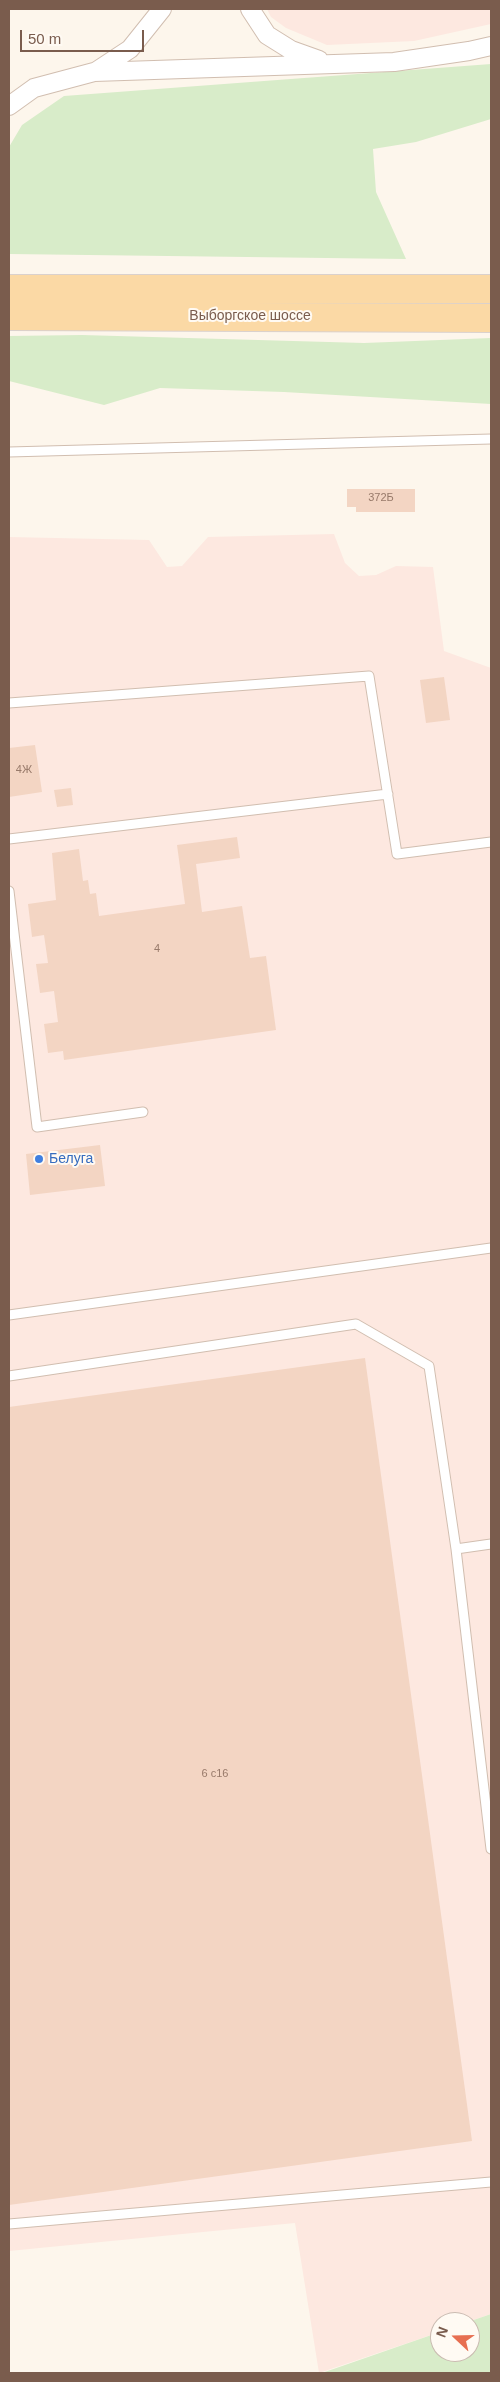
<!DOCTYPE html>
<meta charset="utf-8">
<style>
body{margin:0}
#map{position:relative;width:500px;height:2382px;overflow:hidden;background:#fdf6ec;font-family:Helvetica,sans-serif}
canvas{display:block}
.frame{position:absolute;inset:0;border:10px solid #7a5c4d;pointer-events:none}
.north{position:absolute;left:430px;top:2312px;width:50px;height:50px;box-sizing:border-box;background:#fffaf3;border:1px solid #cabbb1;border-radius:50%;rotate:291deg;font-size:14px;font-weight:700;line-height:20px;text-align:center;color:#7a5c4d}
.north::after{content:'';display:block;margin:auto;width:18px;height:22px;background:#e76f51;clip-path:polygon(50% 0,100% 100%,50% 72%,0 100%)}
.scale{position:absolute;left:20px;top:30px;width:124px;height:22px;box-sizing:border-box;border:2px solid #7a5c4d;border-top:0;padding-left:6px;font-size:15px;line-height:18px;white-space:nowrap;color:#7a5c4d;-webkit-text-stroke:4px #fffaf3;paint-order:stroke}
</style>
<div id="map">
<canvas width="500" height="2382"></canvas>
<div class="frame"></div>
<div class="north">N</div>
<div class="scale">50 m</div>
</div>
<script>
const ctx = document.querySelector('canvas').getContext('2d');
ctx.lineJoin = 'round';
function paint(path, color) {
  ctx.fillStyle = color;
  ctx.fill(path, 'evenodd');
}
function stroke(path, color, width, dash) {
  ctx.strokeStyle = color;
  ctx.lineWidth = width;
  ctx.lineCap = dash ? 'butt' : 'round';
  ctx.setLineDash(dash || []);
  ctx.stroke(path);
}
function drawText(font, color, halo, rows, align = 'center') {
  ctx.font = font + ' Helvetica,sans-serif';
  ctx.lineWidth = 4;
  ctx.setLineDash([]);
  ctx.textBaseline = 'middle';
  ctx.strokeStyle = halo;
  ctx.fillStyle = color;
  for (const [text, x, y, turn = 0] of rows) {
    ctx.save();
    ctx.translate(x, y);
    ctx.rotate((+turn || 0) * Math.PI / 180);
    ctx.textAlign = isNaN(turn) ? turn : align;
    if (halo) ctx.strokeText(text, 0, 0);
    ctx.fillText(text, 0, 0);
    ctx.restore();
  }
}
paint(new Path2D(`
 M267 9H491V24L414 41 327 45 286 28 271 17Z
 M334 534 345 563 359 576 376 575 396 566 433 567 444 651 491 668V2314L468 2322H440V2332L319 2373 295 2223 9 2251V537L149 540 167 567 182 566 208 537Z`), '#fde8e0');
paint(new Path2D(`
 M491 64V119L416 142 373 149 376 192 406 259 9 254V147L22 125 64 96Z
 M82 335 364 343 491 338V404L284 392 160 388 104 405 9 381V336Z
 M491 2314V2373H322L440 2332V2352H470L468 2322Z`), '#d8ecc9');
paint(new Path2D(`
 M347 489H415V512H356V507H347Z
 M444 677 450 720 426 723 420 680Z
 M35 745 42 792 9 797V748Z
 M71 788 73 805 57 807 54 790Z
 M237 837 240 858 196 864 202 912 242 906 250 958 266 956 276 1030 64 1060 63 1051 48 1053 44 1024 58 1022 54 991 40 993 36 964 48 963 44 935 32 937 28 904 56 900 52 853 79 849 83 881 88 880 90 894 96 893 99 916 185 904 177 845Z
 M100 1145 105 1186 30 1195 26 1154Z
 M365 1358 472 2141 9 2205V1407Z`), '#f3d5c3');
const lane = new Path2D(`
 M9 452 491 439
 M9 703 369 676 397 854 491 842
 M9 839 388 794
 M9 891 37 1127 143 1112
 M9 1315 491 1248
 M9 1376 356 1324 429 1366 456 1549 491 1849
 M456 1549 491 1544
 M9 2224 491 2182`);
const street = new Path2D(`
 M250 9 267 35 291 50 319 60
 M95 72 130 49 162 9
 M9 106 34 88 94 72 394 62 469 51 491 46`);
const primary = new Path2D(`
 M9 289H491
 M9 316 491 318`);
stroke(lane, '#d1beb0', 11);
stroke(street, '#d1beb0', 20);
stroke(primary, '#dad1cd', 30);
stroke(lane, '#fff', 9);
stroke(street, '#fff', 18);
stroke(primary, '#fbd9a5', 28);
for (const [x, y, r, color] of [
 [39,1159,5,"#3f7fe0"]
]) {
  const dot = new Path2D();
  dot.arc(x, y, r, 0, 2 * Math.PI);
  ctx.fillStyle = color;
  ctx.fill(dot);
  stroke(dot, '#fffaf3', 2);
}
drawText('11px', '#987a6a', null, [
 ["372Б",381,498],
 ["4Ж",24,770],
 ["4",157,949],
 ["6 с16",215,1774]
]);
drawText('14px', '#7a5c4d', '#fffaf3', [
 ["Выборгское шоссе",250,316]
]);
drawText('14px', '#366cbe', '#fffaf3', [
 ["Белуга",49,1159]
], 'left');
</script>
